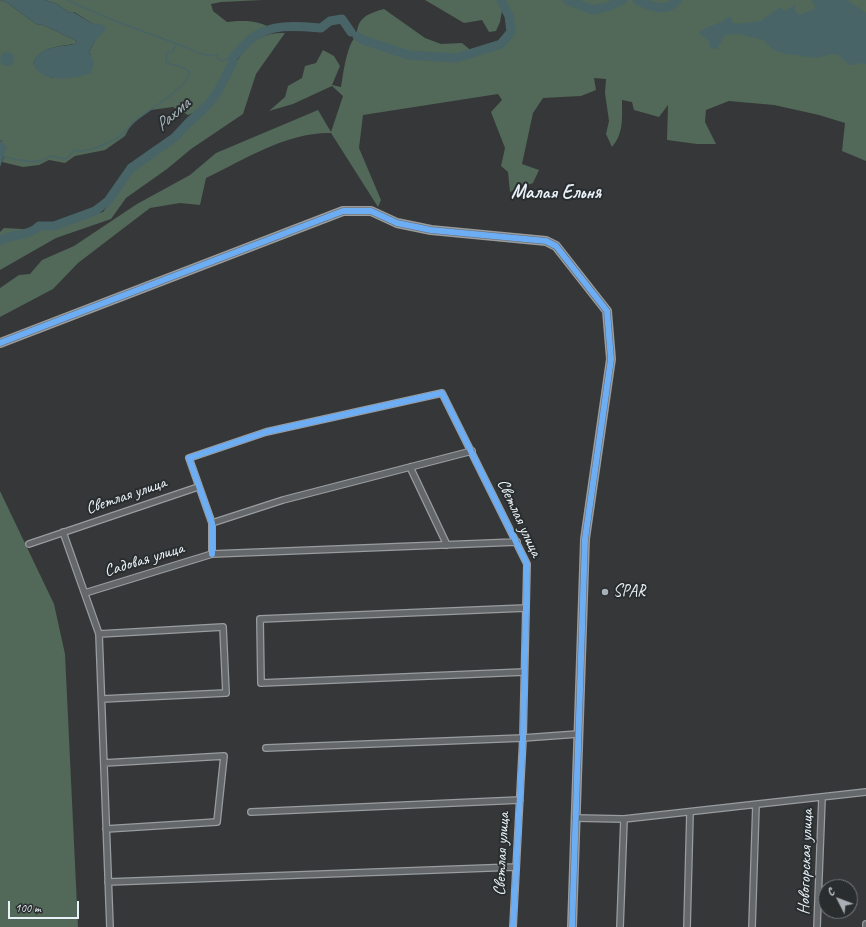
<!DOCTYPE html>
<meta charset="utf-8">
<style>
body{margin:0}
#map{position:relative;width:866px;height:927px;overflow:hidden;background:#353739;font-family:Caveat,sans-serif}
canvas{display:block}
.north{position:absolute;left:818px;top:879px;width:40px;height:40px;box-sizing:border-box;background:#2a2d2e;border:1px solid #767b7f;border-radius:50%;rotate:312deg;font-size:11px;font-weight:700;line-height:16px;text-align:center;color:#e8f1f8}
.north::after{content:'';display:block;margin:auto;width:14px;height:18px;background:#a9b0b5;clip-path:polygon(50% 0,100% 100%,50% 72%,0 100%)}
.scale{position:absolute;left:8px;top:901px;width:71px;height:18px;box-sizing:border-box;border:2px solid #e8f1f8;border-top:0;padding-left:5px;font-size:12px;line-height:14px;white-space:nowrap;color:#e8f1f8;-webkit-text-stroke:3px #2a2d2e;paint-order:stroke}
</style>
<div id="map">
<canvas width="866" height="927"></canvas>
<div class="north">С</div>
<div class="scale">100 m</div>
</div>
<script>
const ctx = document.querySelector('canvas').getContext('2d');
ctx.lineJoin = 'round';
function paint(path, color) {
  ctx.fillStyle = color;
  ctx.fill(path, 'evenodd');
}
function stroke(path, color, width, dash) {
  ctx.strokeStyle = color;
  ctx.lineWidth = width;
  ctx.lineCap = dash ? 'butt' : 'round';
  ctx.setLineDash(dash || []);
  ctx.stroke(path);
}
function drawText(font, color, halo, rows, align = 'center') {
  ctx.font = font + ' Caveat,sans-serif';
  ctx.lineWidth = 4;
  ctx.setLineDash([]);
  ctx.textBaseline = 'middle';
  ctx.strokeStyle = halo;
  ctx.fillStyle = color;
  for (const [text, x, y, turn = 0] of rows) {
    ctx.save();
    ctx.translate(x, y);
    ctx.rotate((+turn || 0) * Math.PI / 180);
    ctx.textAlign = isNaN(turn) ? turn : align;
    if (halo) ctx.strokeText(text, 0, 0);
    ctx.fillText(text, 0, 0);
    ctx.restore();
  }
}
paint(new Path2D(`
 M0 0 6 2 36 24 43 25 77 41 75 44C60 46 40 47 33 63L36 68 52 78 91 55 89 52 95 41 93 24 74 12 70 13 57 4 45 0H263L221 2 211 4 213 11 227 22C241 20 258 20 271 28L251 39 242 50 233 56V62L220 87C238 61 248 31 285 33L256 74 243 114 191 149 167 169 126 198 111 219 56 238 0 270V232L4 228 41 230 103 212 134 169 180 136 209 107 216 96 205 108 188 115 173 107 151 110 132 123 125 136 105 150 75 156 65 163 49 160 39 165 23 167 2 162 4 157 2 141 0 140Z
 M425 0H866V161L842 151 845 123 819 115 774 105 729 101 706 110 705 122 716 144H697L667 140 668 105 659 117 634 110 632 102 622 100C622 118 624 133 612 147L606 134 609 121 605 93 606 79 594 78 596 90 581 96 543 98 533 113 522 164 539 170 533 183 510 192 508 172 501 166 505 148 491 112 502 100 498 94 363 115 359 148 381 200 378 207 331 133C287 132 246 159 206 178L200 205 180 203 150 208 78 263 53 289 0 317V288L19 275 30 274 42 260 74 246 137 204 190 175 216 153 318 110 331 132 343 96 332 86 293 104 269 111 285 97 288 86 302 78 305 66 316 63 323 50 334 56 340 66 332 85 341 87C343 76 347 41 357 36 356 18 369 13 384 9L425 38 441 44 462 43 474 53 501 44 511 32 509 16 503 6 500 22 496 31 489 32 482 20 464 23Z
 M0 491 54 604 65 654 78 927H0Z`), '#526859');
paint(new Path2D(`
 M0 0H45L57 4 70 13 73 12 93 24 95 23 103 25 106 29 95 41 89 52 94 62 91 73C74 79 41 85 33 63 40 46 60 47 75 44L77 41 43 25 36 24 6 2Z
 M810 0H847L866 13V64L857 63 856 65H849L839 55 832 54 816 58 786 54 774 50 763 40 738 34 725 35 717 49 710 48V42L699 33 701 30 724 21 728 17H731L732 22 736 24 761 21 780 7 782 10H787L796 4 795 11 800 15 814 9 815 5Z
 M0 59a7 7 0 1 1 14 0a7 7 0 1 1-14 0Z
 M0 140 7 147 0 167Z`), '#486467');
stroke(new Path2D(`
 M67 0 115 21 177 44
 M4 157C18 160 40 166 50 156L66 159 74 150C86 154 104 145 115 139 123 135 127 129 133 123 144 112 189 88 189 72 179 62 174 68 166 62L167 52H172L177 44C190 48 204 58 217 55L218 59 221 61 233 57`), '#486467', 1.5);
stroke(new Path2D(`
 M567 0 593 10 607 7 623 0
 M637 0C650 6 666 14 677 0
 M357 36 363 40 408 55 456 58 501 44 511 32 509 16 501 0
 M0 241C12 233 29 237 39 226H54L95 211 108 201 131 168 174 138 189 122 205 108 217 93 233 62V57C240 51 244 44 251 39 271 23 297 26 321 28L330 21 342 19 351 32`), '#486467', 9);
const minor = new Path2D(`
 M410 467 447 545
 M212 523 283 500 472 451
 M63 532 99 634 110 927
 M29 544 198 487
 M212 554V523L189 458 266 432 442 393 527 564 523 738 513 927
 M85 593 212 554 517 542
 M99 634 223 627 226 693 102 699
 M524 672 261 683 260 619 526 608
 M266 748 523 738 578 734
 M104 763 224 756 217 822 106 829
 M251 812 520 800
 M575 818 624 819 866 792
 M108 882 515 867
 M620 927 624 819
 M687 927 690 813
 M752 927 756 805
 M817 927 822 798
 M866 927V924`);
const tertiary = new Path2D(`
 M0 343 343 211H371L397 223 431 230 546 241 556 246 607 311 611 359 585 539 572 927`);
stroke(minor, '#9a9d9f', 8);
stroke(tertiary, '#9a9d9f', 10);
stroke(minor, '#64686b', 5.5);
stroke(tertiary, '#64686b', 7);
stroke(new Path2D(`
 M0 343 343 211H371L397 223 431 230 546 241 556 246 607 311 611 359 585 539 572 927
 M212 554V523L189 458 266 432 442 393 527 564 523 738 513 927`), '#6dadf4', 6);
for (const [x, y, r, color] of [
 [605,592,4,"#a9b0b5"]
]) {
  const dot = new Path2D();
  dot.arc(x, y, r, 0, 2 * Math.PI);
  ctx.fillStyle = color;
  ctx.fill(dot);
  stroke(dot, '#2a2d2e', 1.5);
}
drawText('17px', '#e8f1f8', '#2a2d2e', [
 ["Светлая улица",126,496,-19],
 ["Светлая улица",519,518,65],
 ["Садовая улица",144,560,-17],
 ["Светлая улица",502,854,-87],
 ["Новогорская улица",806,862,-88]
]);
drawText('17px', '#e8f1f8', '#2a2d2e', [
 ["SPAR",613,592]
], 'left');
drawText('italic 18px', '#a9bac0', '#2a2d2e', [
 ["Рахма",173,115,-42]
]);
drawText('bold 19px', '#e8f1f8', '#2a2d2e', [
 ["Малая Ельня",556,193]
]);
</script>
